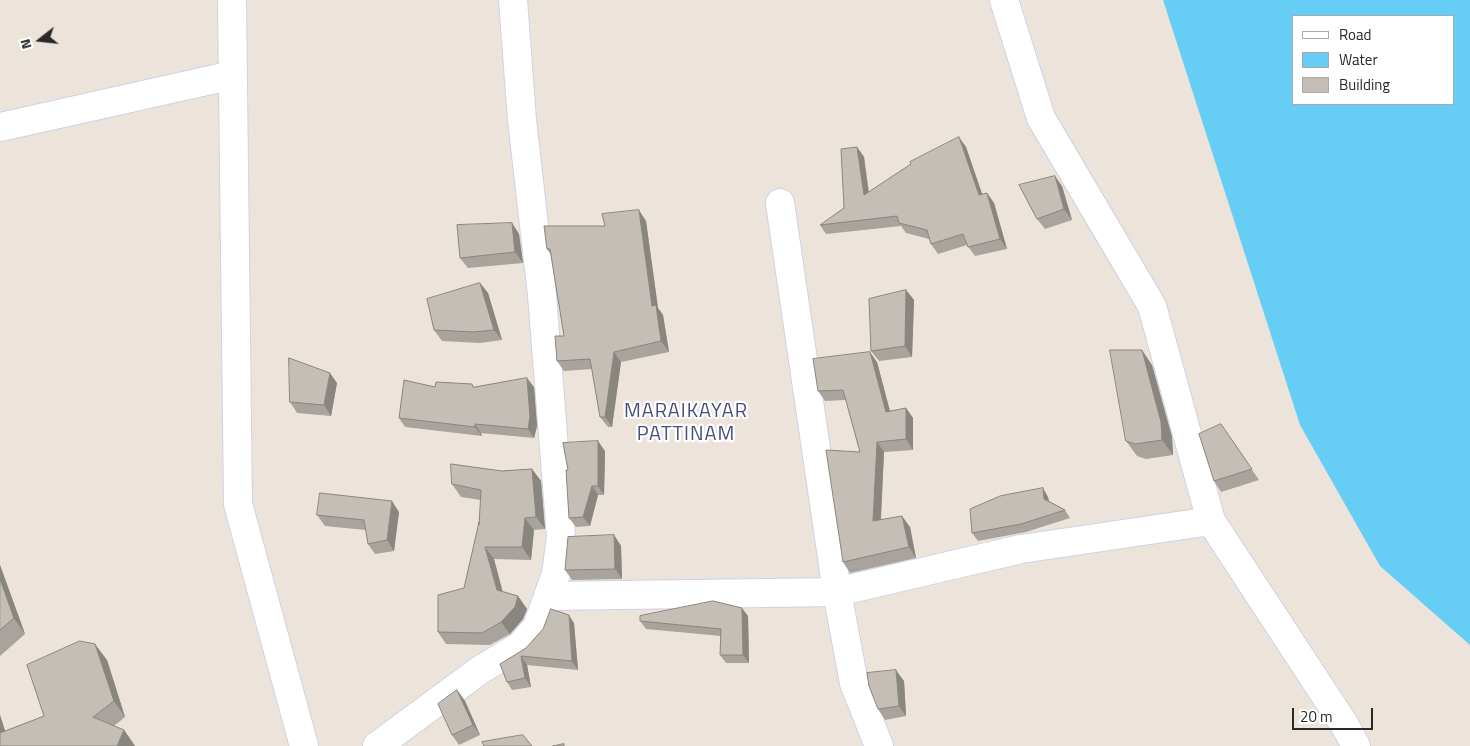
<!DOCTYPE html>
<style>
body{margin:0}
#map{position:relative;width:1470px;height:746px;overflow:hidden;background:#ece4da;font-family:"Titillium Web",sans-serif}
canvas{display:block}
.legend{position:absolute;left:1292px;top:15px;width:162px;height:90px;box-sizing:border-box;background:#fff;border:1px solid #a9a9a9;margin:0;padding:6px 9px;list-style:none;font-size:15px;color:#292929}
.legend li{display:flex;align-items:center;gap:10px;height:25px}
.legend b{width:25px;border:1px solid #a9a9a9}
.north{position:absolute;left:15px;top:15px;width:50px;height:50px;-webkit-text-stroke:4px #fff;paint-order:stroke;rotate:254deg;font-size:14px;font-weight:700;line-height:20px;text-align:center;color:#292929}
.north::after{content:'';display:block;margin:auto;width:18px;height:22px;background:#292929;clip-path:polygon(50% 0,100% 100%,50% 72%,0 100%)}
.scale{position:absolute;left:1292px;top:708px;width:81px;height:22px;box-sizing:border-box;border:2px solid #292929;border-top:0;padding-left:6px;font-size:15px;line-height:18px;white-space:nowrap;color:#292929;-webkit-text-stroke:4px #fff;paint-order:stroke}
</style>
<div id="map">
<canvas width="1470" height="746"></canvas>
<ul class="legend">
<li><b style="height:6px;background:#fff"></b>Road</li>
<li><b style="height:14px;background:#66cdf5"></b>Water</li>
<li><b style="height:14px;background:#c4beb6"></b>Building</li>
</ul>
<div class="north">N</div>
<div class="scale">20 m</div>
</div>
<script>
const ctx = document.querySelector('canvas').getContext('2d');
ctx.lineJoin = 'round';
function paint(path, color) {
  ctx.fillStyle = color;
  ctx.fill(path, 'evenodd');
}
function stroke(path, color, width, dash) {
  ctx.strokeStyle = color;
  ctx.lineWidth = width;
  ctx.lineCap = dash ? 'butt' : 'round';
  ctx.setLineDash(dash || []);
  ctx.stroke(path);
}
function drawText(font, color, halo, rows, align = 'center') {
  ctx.font = font + ' "Titillium Web",sans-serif';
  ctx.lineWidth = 4.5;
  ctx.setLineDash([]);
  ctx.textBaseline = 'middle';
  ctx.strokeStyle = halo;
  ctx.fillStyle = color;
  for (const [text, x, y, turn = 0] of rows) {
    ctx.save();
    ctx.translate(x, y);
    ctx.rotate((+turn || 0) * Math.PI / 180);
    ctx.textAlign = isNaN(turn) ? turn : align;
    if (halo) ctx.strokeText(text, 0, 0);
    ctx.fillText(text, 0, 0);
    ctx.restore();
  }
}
paint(new Path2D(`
 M1163 0H1470V645L1380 566 1300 425ZM1294 16H1454V104H1294Z`), '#66cdf5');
const minor = new Path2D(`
 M232 0 238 504 304 746
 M1004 0 1041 118 1152 306 1211 521 1344 724 1356 746
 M0 127 233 75
 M780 203 837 592 854 683 879 746
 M548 596 837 592 1021 549 1211 521
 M377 746 480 670 520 646 537 627 556 574 561 537 542 295 522 120 513 0`);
stroke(minor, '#cfd2e3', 30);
stroke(minor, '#fff', 28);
paint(new Path2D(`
 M857 147 864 157 869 192 966 147 982 195 987 193 994 203 1007 249 975 256 967 245 938 254 931 244 929 239 906 233 901 226 826 234 820 225 844 208Z
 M1062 186 1072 220 1045 229 1037 219Z
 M646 221 658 308 663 315 669 352 621 362 612 427H608L600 417 592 369 564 371 557 361 564 336 551 255 547 249 605 226Z
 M512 223 519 234 523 263 468 268 460 258Z
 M480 283 488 293 502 340 480 343 442 341 434 330Z
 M906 290 914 300 912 357 879 361 871 351Z
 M877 362 890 411 906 408 913 418V450L884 452 881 520 910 527 916 558 850 573 843 562 860 452 846 400 825 401 818 391Z
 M1152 365 1172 437 1173 455 1146 459 1137 456 1126 441Z
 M337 383 331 416 297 413 290 402Z
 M474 387H534L537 426 534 438 481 433 482 436 405 427 399 418Z
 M1221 424 1259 480 1221 492 1214 481Z
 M605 451 604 495H598L590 526 576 527 569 518 568 470Z
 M532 469 541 481 545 529 534 530 531 560 494 559 503 592 518 596 527 609 523 619 510 634 490 645 446 644 438 632 464 588 479 523 481 500 461 497 452 484 502 471Z
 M1048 497 1049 501 1065 510 1070 518 1026 532 978 541 972 533Z
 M399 512 394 551 375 554 368 544 366 530 325 526 317 515Z
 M614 535 621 546 622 579 572 580 565 570Z
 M0 565 25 634 0 656Z
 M748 616 749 663H726L720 655 721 636 646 629 640 621Z
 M574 623 578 670 527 665 531 687 512 690 507 682 500 664Z
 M107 660 125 717 114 726 124 730 135 746H0V715L5 731 44 716Z
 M904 681 906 716 885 720 878 709Z
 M457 690 465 701 480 735 459 745 452 735Z`), '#a9a39d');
paint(new Path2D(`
 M959 137 966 147 986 205 979 195Z
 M857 147 864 157 870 205 864 195Z
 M1055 176 1062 186 1072 220 1064 209Z
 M987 193 994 203 1007 249 1000 239Z
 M639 210 646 221 658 308 663 315 669 352 661 341 652 306Z
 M512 223 519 234 523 263 515 252Z
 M480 283 488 293 502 340 494 330Z
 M906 290 914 300 912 357 905 346Z
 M1142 350 1152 365 1172 437 1173 455 1162 440Z
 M614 352 621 362 612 427 605 417Z
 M870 352 877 362 893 423 886 412Z
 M330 373 337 383 331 416 324 405Z
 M527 378 534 387 537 426 534 438 528 429Z
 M906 408 913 418V450L906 439Z
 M475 424 481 433 482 436 475 427Z
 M598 441 605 451 604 495 598 486Z
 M877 442 884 452 880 532 873 521Z
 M532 469 541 481 545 529 536 517Z
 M592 486 598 495 590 526 583 517Z
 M1043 488 1048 497 1050 507 1044 499Z
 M392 501 399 512 394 551 387 540Z
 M902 516 910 527 916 558 909 547Z
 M525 518 534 530 531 560 522 547Z
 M614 535 621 546 622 579 615 569Z
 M485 547 494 559 505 602 497 590Z
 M0 565 25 634 14 618 0 579Z
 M518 596 527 609 523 619 510 634 501 622Z
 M742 608 748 616 749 663 743 655Z
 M569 615 574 623 578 670 572 661Z
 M95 644 107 660 125 717 114 701Z
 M521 656 527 665 531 687 525 678Z
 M896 670 904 681 906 716 899 706Z
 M457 690 465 701 480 735 473 725Z
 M0 715 10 746 0 734Z
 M124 730 135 746H117Z`), '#89857f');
const building = new Path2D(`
 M959 137 979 195 987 193 1000 239 968 247 963 234 931 244 927 230 899 223 897 216 820 225 844 208 841 149 857 147 864 195 911 164 910 162Z
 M1055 176 1064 209 1037 219 1019 185Z
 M639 210 652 306 656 305 661 341 614 352 605 417H600L590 359 557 361 555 336H564L550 249H547L544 226H605L602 214Z
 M512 223 515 252 460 258 457 225Z
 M480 283 494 330 473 332 434 330 427 299Z
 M906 290 905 346 871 351 869 299Z
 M1110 350H1142L1161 422 1162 440 1135 444 1126 441Z
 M870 352 886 412 906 408V439L877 442 873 521 902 516 909 547 843 562 826 450 860 452 843 390 818 391 813 359Z
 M289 358 330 373 324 405 290 402Z
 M527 378 530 417 528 429 475 424V427L399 418 404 380 435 387 436 382 472 384 473 387Z
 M1221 424 1252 469 1214 481 1199 434Z
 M598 441V486H592L583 517 569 518 566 470H568L563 443Z
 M451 464 502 471 532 469 536 517 525 518 522 547H485L497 590 518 596 515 607 501 622 482 633 438 632V595L464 588 479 522V525L481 490 452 484Z
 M1043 488 1044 499 1065 510 1021 524 972 533 970 509 1000 496Z
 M320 493 392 501 387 540 368 544 364 520 317 515Z
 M614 535 615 569 565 570 568 537Z
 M0 579 14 618 0 630Z
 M713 601 742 608 743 655H720L721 629 640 621V616Z
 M551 609 569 615 572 661 521 656 525 678 507 682 500 664 526 648 543 629Z
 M80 641 95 644 114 701 93 717 124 730 117 746H0V733L44 716 27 665Z
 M896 670 899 706 878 709 869 686 867 673Z
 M457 690 473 725 452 735 438 704Z
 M523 735 532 746H484L482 742Z
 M564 744V746H553Z`);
paint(building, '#c4beb6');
stroke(building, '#89857f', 1);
ctx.letterSpacing = '1px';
drawText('20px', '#47507c', '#fff', [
 ["MARAIKAYAR",686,412],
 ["PATTINAM",686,435]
]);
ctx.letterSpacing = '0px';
</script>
